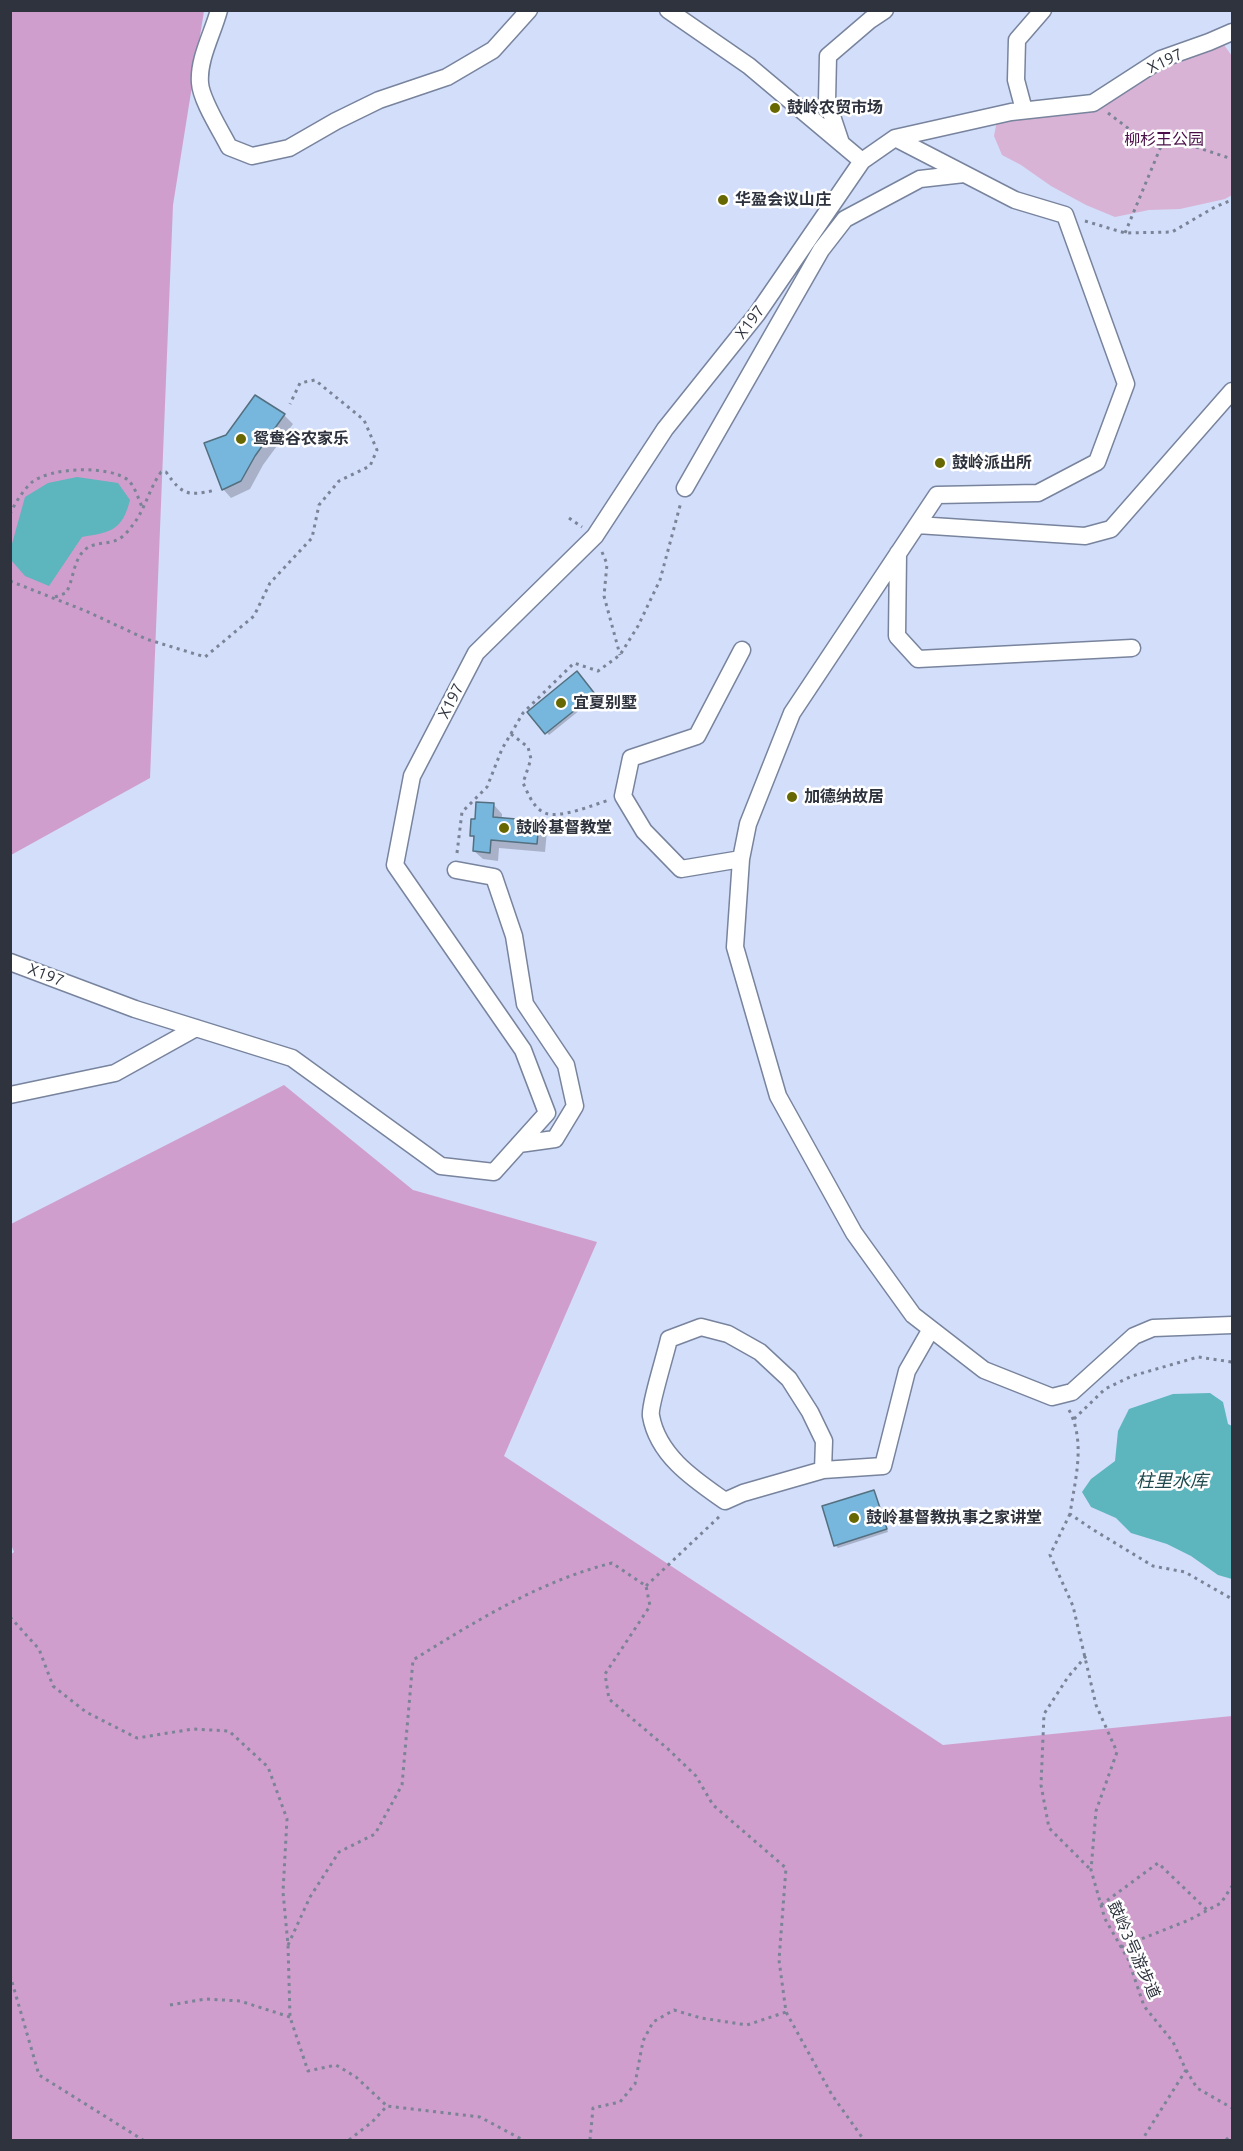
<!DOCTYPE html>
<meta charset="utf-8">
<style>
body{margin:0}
#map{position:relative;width:1243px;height:2151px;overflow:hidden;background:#d2defa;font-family:Ubuntu,sans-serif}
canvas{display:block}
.frame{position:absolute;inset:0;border:12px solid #2e333e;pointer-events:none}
</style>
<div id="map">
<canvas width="1243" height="2151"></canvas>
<div class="frame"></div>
</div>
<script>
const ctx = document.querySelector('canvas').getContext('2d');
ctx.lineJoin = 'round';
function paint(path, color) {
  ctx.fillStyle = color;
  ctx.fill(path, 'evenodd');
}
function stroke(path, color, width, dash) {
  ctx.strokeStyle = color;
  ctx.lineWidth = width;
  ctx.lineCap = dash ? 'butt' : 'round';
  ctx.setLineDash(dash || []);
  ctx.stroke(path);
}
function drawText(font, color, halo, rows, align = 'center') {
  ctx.font = font + ' Ubuntu,"Noto Sans SC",sans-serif';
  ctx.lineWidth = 5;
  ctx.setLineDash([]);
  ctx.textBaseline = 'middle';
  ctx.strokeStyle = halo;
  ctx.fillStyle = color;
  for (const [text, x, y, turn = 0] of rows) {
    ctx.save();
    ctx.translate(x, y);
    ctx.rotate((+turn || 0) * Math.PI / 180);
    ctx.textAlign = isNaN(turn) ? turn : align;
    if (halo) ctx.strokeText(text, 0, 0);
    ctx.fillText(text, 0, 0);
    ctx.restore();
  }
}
paint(new Path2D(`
 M1219 38 1232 56V195L1225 199 1180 209 1149 210 1115 217 1086 205 1051 186 1021 165 1002 155 994 136 998 115 1093 103Z`), '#d9b3d5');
paint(new Path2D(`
 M11 11H204L173 205 150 778 11 855Z
 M284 1085 413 1190 597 1242 504 1456 943 1745 1232 1716V2140H11L10 1555 14 1552 10 1542 11 1224Z`), '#d09ecc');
paint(new Path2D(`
 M77 477 118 483 130 500C122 531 111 532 82 537L49 586 25 576 11 560 10 551 25 497 48 483Z
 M1210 1393 1223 1402 1228 1424 1232 1426V1579L1218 1575 1191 1556 1167 1544 1131 1533 1116 1518 1091 1507 1082 1492 1091 1479 1115 1461 1118 1431 1129 1409 1173 1394Z`), '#5db5bd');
paint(new Path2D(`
 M255 397 284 415 293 424 263 465 250 489 231 498 223 489 227 436Z
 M579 676 596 697 549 735 529 712Z
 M494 805 502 814V819L538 822 547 831 545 852 499 848 498 861 483 859 474 851 475 839 471 835 476 821Z
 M874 1492 888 1532 838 1548 835 1545Z`), '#0003');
const building = new Path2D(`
 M255 395 285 414 255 456 241 481 222 490 204 443 226 435Z
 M577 671 595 694 545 734 527 712Z
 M476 802 494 803 493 817 539 821 537 844 491 840 490 853 473 851 474 836H470L471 819H475Z
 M874 1490 887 1529 834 1546 822 1506Z`);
paint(building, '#77b7dd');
stroke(building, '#546f7f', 1.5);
const minor = new Path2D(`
 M219 10C213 33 198 59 200 83 201 100 221 131 229 147L252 156 289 148 336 121 379 100 447 77 493 50 529 10
 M668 10 749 66 862 161
 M1024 110 1016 80 1017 40 1043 10
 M895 138 1015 200 1065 215 1126 384 1097 462 1038 493 937 495 792 713 748 824 741 859 735 947 778 1096 854 1233 913 1315 984 1370 1052 1397 1072 1392 1134 1336 1153 1328 1232 1325
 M841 143 827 101 828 56 870 20 885 10
 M685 488 821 250 845 219 920 179 964 174
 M917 525 1085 536 1111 529 1232 391
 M898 553 897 636 918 659 1132 648
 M741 859 681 869 644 831 623 796 631 758 697 736 742 650
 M456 870 494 877 514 936 525 1004 566 1065 575 1106 555 1139 519 1144
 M10 962 135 1009 292 1058 441 1166 494 1172 547 1113 523 1050 395 865 412 776 476 653 595 536 665 429 757 314 862 161 895 138 1011 112 1093 103 1161 59 1209 42 1232 32
 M10 1095 115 1073 196 1028
 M823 1470 824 1441 810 1412 789 1379 760 1352 728 1334 701 1327 669 1339C666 1353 649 1407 651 1416 658 1456 695 1480 725 1501L743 1493 823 1470 883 1466 907 1371 931 1329`);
stroke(minor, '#78849d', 19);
stroke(new Path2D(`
 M1108 113 1141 138 1178 141 1232 159
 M1085 221 1125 233 1172 232 1215 207 1232 200
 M1125 233 1164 139
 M10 514C15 503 22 492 31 483 49 467 109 465 128 480 135 486 139 501 143 509
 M569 518 582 527
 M602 552 607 564 604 596 620 655
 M10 581 86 611 146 639 205 657 254 616 270 583 312 538 319 505 339 481 370 466 377 450 364 420 315 380 300 383 290 404
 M55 597 66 593C73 581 73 565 81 554 91 540 105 546 119 539 123 537 129 530 132 526 145 510 149 489 161 472H166C183 496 188 496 216 490
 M511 734 528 747 531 759 523 783C528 793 533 808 545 813 560 819 593 805 609 800
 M457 853 462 812 487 787 502 749 523 713 574 663 598 671 620 655 638 626 660 580 681 502
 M1069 1410C1086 1442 1075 1480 1070 1514L1092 1529 1153 1566 1185 1572 1232 1599
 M1074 1419 1105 1389 1132 1376 1198 1357 1232 1362
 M1070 1514 1050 1555 1073 1606 1096 1705 1117 1752 1096 1811 1091 1870 1105 1919 1128 1959 1144 2006 1173 2042 1186 2070 1142 2140
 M646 1586 721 1515
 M10 1617 39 1649 53 1686 86 1712 137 1738 193 1729 229 1731 268 1767 287 1819 283 1892 288 1945 290 2017 308 2071 336 2065 356 2077 387 2106
 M1086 1656 1068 1677 1044 1714 1041 1785 1049 1828 1091 1870
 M1101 1905 1158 1863 1207 1910
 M288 1945 310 1897 339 1852 375 1834 402 1785 413 1660C476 1621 540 1581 612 1563L646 1586 650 1606 605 1674 609 1699 668 1749 696 1776 713 1805 786 1868 779 1960 786 2012 832 2095 864 2140
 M1121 1947 1189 1920 1221 1903 1232 1886
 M10 1975 39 2075 143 2140
 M170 2005 206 1999 240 2001 290 2017
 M1186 2070 1197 2088 1232 2108
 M349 2140 372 2122 387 2106 480 2117 523 2140
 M590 2140 593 2108 620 2102 635 2084 643 2041 653 2022 674 2010 701 2018 747 2025 786 2012
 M1226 2140 1229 2137 1232 2136`), '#7b8396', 3, [3, 4.5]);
stroke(minor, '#fff', 16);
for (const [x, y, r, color] of [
 [775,108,6,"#686802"],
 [723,200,6,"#686802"],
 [241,439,6,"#686802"],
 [940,463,6,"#686802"],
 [561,703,6,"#686802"],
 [792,797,6,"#686802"],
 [504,828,6,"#686802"],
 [854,1518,6,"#686802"]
]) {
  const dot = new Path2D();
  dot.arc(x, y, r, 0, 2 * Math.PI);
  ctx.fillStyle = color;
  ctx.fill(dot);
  stroke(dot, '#fff', 2);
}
drawText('16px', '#2e333e', '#fff', [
 ["X197",1165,61,-25],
 ["X197",750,322,-53],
 ["X197",451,701,-63],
 ["X197",46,975,21],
 ["鼓岭3号游步道",1134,1950,66]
]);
drawText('bold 16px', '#2e333e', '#fff', [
 ["鼓岭农贸市场",787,108],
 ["华盈会议山庄",735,200],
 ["鸳鸯谷农家乐",253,439],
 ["鼓岭派出所",952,463],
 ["宜夏别墅",573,703],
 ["加德纳故居",804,797],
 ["鼓岭基督教堂",516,828],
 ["鼓岭基督教执事之家讲堂",866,1518]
], 'left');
drawText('16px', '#490d47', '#fff', [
 ["柳杉王公园",1164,140]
]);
drawText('italic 18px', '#214a4e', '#fff', [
 ["柱里水库",1172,1481]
]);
</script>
